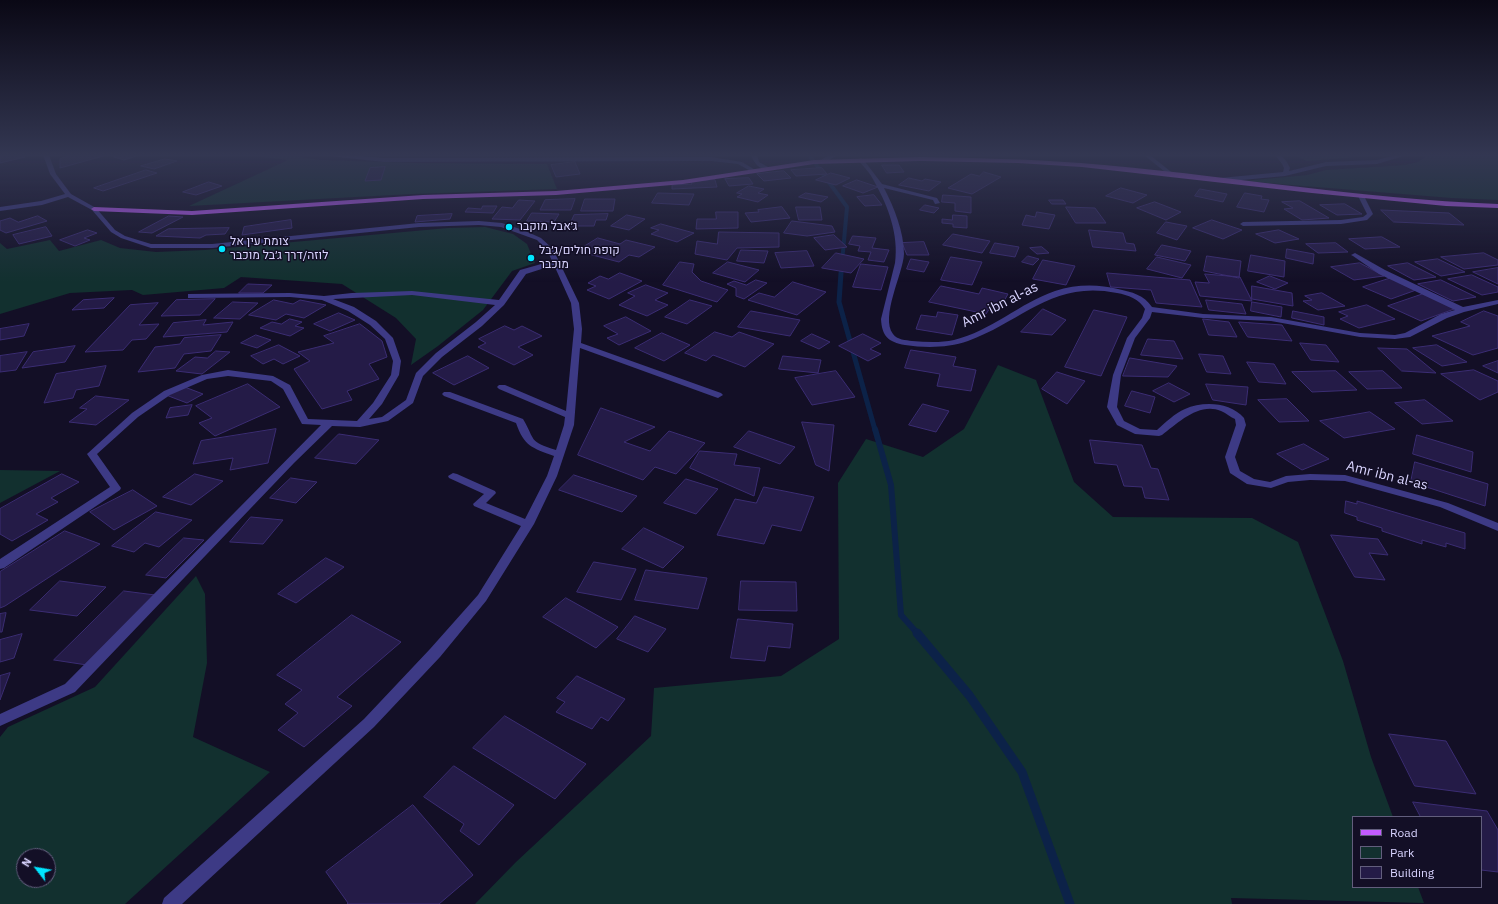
<!DOCTYPE html>
<meta charset="utf-8">
<style>
body{margin:0}
#map{position:relative;width:1498px;height:904px;overflow:hidden;background:#130f26;font-family:"IBM Plex Sans",sans-serif}
canvas{display:block}
.legend{position:absolute;left:1352px;top:816px;width:130px;height:72px;box-sizing:border-box;background:#130f26;border:1px solid #625e7d;margin:0;padding:5px 7px;list-style:none;font-size:12px;color:#d9d4ff}
.legend li{display:flex;align-items:center;gap:8px;height:20px}
.legend b{width:20px;border:1px solid #625e7d}
.north{position:absolute;left:16px;top:848px;width:40px;height:40px;box-sizing:border-box;background:#130f26;border:1px solid #625e7d;border-radius:50%;rotate:301deg;font-size:11px;font-weight:700;line-height:16px;text-align:center;color:#d9d4ff}
.north::after{content:'';display:block;margin:auto;width:14px;height:18px;background:#00e5ff;clip-path:polygon(50% 0,100% 100%,50% 72%,0 100%)}
</style>
<div id="map">
<canvas width="1498" height="904"></canvas>
<ul class="legend">
<li><b style="height:5px;background:#c25bff"></b>Road</li>
<li><b style="height:11px;background:#12302f"></b>Park</li>
<li><b style="height:11px;background:#241b47"></b>Building</li>
</ul>
<div class="north">N</div>
</div>
<script>
const ctx = document.querySelector('canvas').getContext('2d');
ctx.lineJoin = 'round';
function paint(path, color) {
  ctx.fillStyle = color;
  ctx.fill(path, 'evenodd');
}
function stroke(path, color, width, dash) {
  ctx.strokeStyle = color;
  ctx.lineWidth = width;
  ctx.lineCap = dash ? 'butt' : 'round';
  ctx.setLineDash(dash || []);
  ctx.stroke(path);
}
function drawText(font, color, halo, rows, align = 'center') {
  ctx.font = font + ' "IBM Plex Sans",Heebo,sans-serif';
  ctx.lineWidth = 3;
  ctx.setLineDash([]);
  ctx.textBaseline = 'middle';
  ctx.strokeStyle = halo;
  ctx.fillStyle = color;
  for (const [text, x, y, turn = 0] of rows) {
    ctx.save();
    ctx.translate(x, y);
    ctx.rotate((+turn || 0) * Math.PI / 180);
    ctx.textAlign = isNaN(turn) ? turn : align;
    if (halo) ctx.strokeText(text, 0, 0);
    ctx.fillText(text, 0, 0);
    ctx.restore();
  }
}
paint(new Path2D(`
 M246 155H287L321 160 415 163 547 164 557 189 412 194 189 206 288 160Z
 M1294 155H1381L1307 161Z
 M1428 155H1498V200L1451 198 1243 181 1307 175 1326 170 1404 165 1418 162Z
 M485 227 513 234 527 244 535 263 512 271 483 310 438 346 411 365 416 339 396 318 342 284 241 277 224 288 143 295 132 290 70 293 0 314V243L7 249 50 240 59 251 101 240 120 248 156 252 205 250 448 228Z
 M998 365 1036 380 1074 482 1113 517 1252 518 1298 542 1343 661 1371 757 1393 817H1353V887H1418L1424 903 1231 898 1232 904H475L516 862 651 736 654 688 781 676 839 639 838 483 866 439 923 457 964 429Z
 M0 470 60 471 0 503Z
 M196 576 205 594 207 663 193 737 270 772 125 904H0V737L8 727 95 687ZM24 856H48V880H24Z`), '#12302f');
stroke(new Path2D(`
 M809 155 847 207 841 274`), '#0c2248', 4);
stroke(new Path2D(`
 M841 273 839 302 875 430`), '#0c2248', 5);
stroke(new Path2D(`
 M875 429 891 485 901 615 918 634`), '#0c2248', 6);
stroke(new Path2D(`
 M917 633 969 695 1022 772 1070 904`), '#0c2248', 9);
const building = new Path2D(`
 M6 155H23L25 157 0 163V157Z
 M74 155H107L60 168V159Z
 M119 155H140L124 160 114 157Z
 M165 159 177 161 154 169 141 166Z
 M575 162 580 174 556 177 551 165Z
 M882 165H899L904 172 887 173Z
 M385 167 381 180 365 181 370 168Z
 M822 168 827 174 796 176 791 170Z
 M146 170 157 173 103 191 94 188Z
 M784 171 791 178 764 181 757 174Z
 M984 172 1001 177 972 194 948 188 971 174 979 176Z
 M831 173 850 178 836 185 816 180Z
 M749 178 753 184 729 186 725 179Z
 M909 178 922 181 925 179 941 182 929 191 899 185Z
 M715 180 717 187 672 189V185L692 184 691 182Z
 M857 180 878 187 863 193 843 186Z
 M209 182 222 186 196 195 183 192Z
 M749 186 764 189 758 193 768 195 758 202 737 197 742 194 737 193Z
 M1121 188 1147 195 1133 203 1106 196Z
 M1200 189 1227 194 1223 202 1195 196Z
 M658 193 694 194 689 205 652 203Z
 M806 193 828 197 821 202 799 197Z
 M1245 193 1262 196 1261 199 1269 200 1264 212 1237 207Z
 M874 195 882 205 865 206 857 197Z
 M943 195 971 197V213L955 211V203L942 202Z
 M575 199 571 210H540L545 200Z
 M585 199H615L613 211H581Z
 M519 200 535 201 520 220 492 219 502 207 512 208Z
 M1049 200H1063L1066 204H1052Z
 M1300 201 1329 218 1302 220 1284 209 1293 208 1282 202Z
 M1155 202 1181 212 1166 220 1137 208Z
 M1345 204 1362 214 1337 215 1320 205Z
 M925 205 939 208 934 213 920 210Z
 M483 206H497L493 213 465 212 468 208 481 209Z
 M782 207 790 218 751 222 745 213 759 212 758 210Z
 M796 207H820L822 220H799Z
 M1066 207 1095 208 1106 223H1076Z
 M1381 210 1449 213 1464 225 1394 222Z
 M716 212H738V228L696 229 697 219H716Z
 M1037 212 1055 215 1049 229 1022 225 1026 215 1035 217Z
 M532 213 559 214 554 222 527 221Z
 M452 214 450 219 415 222 417 216Z
 M608 214 606 220H596L594 226H569L574 215Z
 M627 215 645 219 629 230 611 226Z
 M953 215 967 216V228L953 227V224L942 223V219L952 220Z
 M38 216 47 221 6 233 0 230V221L10 218 18 222Z
 M169 216 183 217 152 233 139 232Z
 M291 220 292 228 242 235 244 227Z
 M1212 220 1242 230 1223 239 1193 228Z
 M792 221 832 226 835 232 807 236 784 233Z
 M1166 222 1187 226 1177 240 1157 233Z
 M661 224 694 233 677 242 651 234 659 230 651 228Z
 M46 227 52 236 19 244 13 235Z
 M229 228 225 234 206 235 200 238 156 236 168 229Z
 M88 230 97 233 84 238 90 240 75 246 60 240Z
 M1089 230 1123 233 1126 243 1134 244 1136 251 1093 247Z
 M1279 230 1299 239 1275 243 1256 234Z
 M719 232 779 233V247L737 248 727 260 695 254 697 241 717 244Z
 M953 234 990 241 982 253 943 245Z
 M834 235 847 247 825 250 814 238Z
 M853 236 876 238 872 248 889 250 884 262 868 260 871 252 858 251 860 246 849 244Z
 M1382 237 1400 247 1365 249 1349 239Z
 M598 238 620 244 626 240 655 247 639 257 629 255 619 262 577 251Z
 M924 242 929 255H907L902 243Z
 M995 243 1019 247 1015 257 990 253Z
 M1336 243 1348 252 1318 253 1306 244Z
 M1162 245 1191 251 1185 261 1155 255Z
 M1042 247 1049 253 1037 254 1030 248Z
 M1287 249 1314 254 1313 264 1286 258Z
 M741 250 768 251 764 263 737 261Z
 M807 251 814 266 781 268 775 253Z
 M836 253 864 259 851 273 822 268Z
 M1484 253 1498 260V265L1464 269 1441 257Z
 M1251 255 1285 261 1284 277 1248 271Z
 M1028 256 1039 259 1033 265 1022 262Z
 M1207 256 1241 261 1239 278 1204 271Z
 M951 257 982 262 972 285 941 280Z
 M1157 257 1191 265 1182 278 1147 269Z
 M911 259 929 262 924 272 907 269Z
 M1438 259 1465 272 1441 276 1415 262Z
 M1043 260 1075 266 1066 285 1033 279Z
 M680 262 694 264 692 272 701 281 728 290 717 302 663 285Z
 M728 262 759 270 745 282 713 273Z
 M1360 263 1384 276 1354 280 1331 267Z
 M1408 263 1436 277 1414 280 1388 266Z
 M861 264 888 267 881 290 853 287Z
 M1498 268V284L1473 272Z
 M620 273 642 281 609 299 587 290 596 286 588 283 600 276 608 279Z
 M1107 273 1190 280 1202 307 1156 303 1151 290 1111 287Z
 M1205 274 1240 277 1252 301 1200 296 1195 282 1209 283Z
 M1472 275 1498 287V292L1482 295 1448 279Z
 M1270 276 1288 283 1275 289 1257 282Z
 M1391 278 1419 289 1391 299 1363 287Z
 M756 280 767 283 744 299 736 296V288L727 284 734 281 746 285Z
 M1441 280 1476 297 1453 301 1418 284Z
 M793 282 826 292 797 315 748 300 759 293 774 297Z
 M248 284 272 285 263 293H239Z
 M646 285 668 293 655 300 668 305 647 316 619 305 635 296 628 293Z
 M941 286 979 294 982 288 1008 294 999 310 990 308 986 314 929 302Z
 M1252 286 1292 293 1293 306 1252 299Z
 M1322 293 1345 306 1318 310 1303 301 1312 300 1305 296Z
 M1423 294 1457 308 1421 321 1388 306Z
 M114 298 104 308 72 310 83 300Z
 M215 299 200 315 161 316 176 300Z
 M274 300 293 304 300 300 326 305 304 318 286 314 276 320 249 315Z
 M690 300 712 306 687 324 665 317Z
 M1206 300 1242 304 1246 314 1209 310Z
 M233 302 258 303 240 319 214 318Z
 M1252 302 1282 307 1281 317 1251 311Z
 M158 303 139 325 159 324 146 339 132 340 123 350 85 352 130 305Z
 M1367 305 1395 319 1359 328 1340 319 1348 316 1339 312Z
 M1043 309 1066 320 1052 335 1021 332Z
 M1094 310 1127 317 1101 376 1065 367Z
 M751 311 800 320 790 336 738 327Z
 M1293 311 1324 317V325L1292 318Z
 M1484 311 1498 316V348L1473 355 1432 336 1470 326 1461 322Z
 M938 312 958 315 952 335 916 329 921 315 936 317Z
 M339 313 355 320 330 331 314 324Z
 M626 317 651 331 619 345 607 338 618 334 604 326Z
 M290 319 302 322 295 326 304 328 290 336 260 328 272 322 281 324Z
 M1203 319 1229 322 1237 337 1209 335Z
 M206 320 203 325 233 322 227 332 163 337 173 323Z
 M1239 322 1282 325 1292 341 1248 337Z
 M29 324 24 336 0 340V329Z
 M360 324 382 341 387 357 369 364 379 379 347 391 352 400 322 409 294 369 310 361 298 352 334 343 324 336Z
 M505 326 514 330 522 326 542 336 518 347 533 355 514 365 478 347 486 343 479 339Z
 M715 332 732 337 739 332 774 344 745 367 713 355 706 361 685 353Z
 M662 333 690 345 664 361 635 348Z
 M812 334 830 342 819 349 801 341Z
 M863 334 881 343 870 349 881 354 868 361 839 346Z
 M221 335 211 351 184 354 175 368 138 372 155 347 180 344 184 338Z
 M256 335 271 340 257 348 241 343Z
 M1148 339 1174 341 1183 359 1141 355Z
 M1300 343 1326 345 1339 362 1311 360Z
 M279 345 300 356 283 364 274 359 263 364 251 356Z
 M1437 345 1467 362 1442 366 1413 348Z
 M75 346 65 362 22 368 33 352Z
 M1378 348 1407 349 1436 373 1402 371Z
 M911 350 956 357 953 366 976 370 971 391 937 386 940 374 905 368Z
 M216 351 230 352 202 374 176 371 195 357 207 358Z
 M27 352 16 370 0 372V356Z
 M1199 354 1223 356 1231 374 1207 372Z
 M468 356 489 368 454 385 433 373Z
 M783 356 821 360 818 373 779 369Z
 M1130 358 1177 366 1168 377 1123 376Z
 M1498 361V373L1483 366Z
 M1247 362 1274 364 1286 384 1259 382Z
 M106 366 99 386 76 390 73 398 44 403 56 374Z
 M1474 370 1498 381V392L1480 400 1441 374Z
 M836 371 855 397 812 405 795 378Z
 M1336 371 1357 390 1312 392 1292 372Z
 M1383 371 1402 388 1367 389 1349 372Z
 M1057 372 1085 381 1067 404 1042 389Z
 M1169 383 1190 394 1174 402 1153 391Z
 M248 384 280 407 215 436 199 423 212 418 196 406Z
 M1206 384 1248 387 1246 405 1213 400Z
 M182 386 203 394 187 403 166 395Z
 M1132 391 1155 397 1150 413 1125 406Z
 M96 396 129 400 96 425 69 422 87 409 80 408Z
 M1287 399 1309 421 1279 422 1258 400Z
 M1425 400 1453 421 1422 424 1395 403Z
 M923 404 949 411 936 432 909 425Z
 M192 405 188 415 166 418 170 408Z
 M601 408 655 427 624 442 650 451 669 431 705 443 676 474 655 467 643 480 578 455Z
 M1370 412 1395 429 1344 438 1320 421Z
 M802 422 834 425 829 471 816 465Z
 M276 429 268 463 230 470 233 458 193 464 201 441Z
 M749 431 795 447 780 464 734 447Z
 M339 434 379 440 356 464 315 458Z
 M1417 435 1473 452 1471 472 1413 454Z
 M1090 440 1142 445 1151 468 1158 469 1169 500 1145 498 1142 487 1124 486 1117 465 1095 463Z
 M1304 444 1329 459 1302 470 1277 454Z
 M700 451 737 454 734 465 760 468 754 496 690 468Z
 M1415 462 1488 484 1485 506 1411 482Z
 M62 474 79 482 51 498 58 502 36 514 48 520 12 541 0 534V509Z
 M195 474 223 481 191 505 163 497Z
 M574 475 637 496 622 512 559 490Z
 M291 478 317 482 296 503 270 498Z
 M686 479 718 489 696 514 664 503Z
 M764 487 814 497 801 531 772 525 764 544 717 535 735 499 756 503Z
 M133 490 157 506 114 530 90 512Z
 M1346 501 1357 504V501L1465 533V549L1446 543V547L1422 540V544L1382 531V528L1357 520V517L1345 513Z
 M156 512 192 520 159 547 145 543 134 552 112 546Z
 M251 517 283 520 263 544 230 542Z
 M644 528 684 547 663 568 622 549Z
 M65 531 100 544 5 606 0 608V572Z
 M1331 535 1378 539 1388 555 1369 553 1385 580 1355 577Z
 M184 538 204 540 166 578 146 575Z
 M326 558 344 567 296 603 278 594Z
 M594 562 636 569 621 600 577 592Z
 M646 570 707 578 698 609 635 600Z
 M60 581 106 587 77 616 30 610Z
 M741 581 796 582 797 611 739 610Z
 M124 591 155 595 87 665 54 660Z
 M566 598 618 627 596 648 543 617Z
 M6 613 2 632H0V614Z
 M352 615 401 642 337 697 352 706 304 747 278 730 298 713 285 704 302 690 277 675Z
 M635 616 666 629 648 652 617 639Z
 M738 619 793 624 790 648 768 646 765 661 731 658Z
 M22 634 14 658 0 662V640Z
 M10 673 0 700V676Z
 M577 676 625 699 608 721 601 717 592 729 556 712 565 702 557 698Z
 M505 716 586 764 555 799 473 748Z
 M1389 734 1446 741 1476 794 1415 786Z
 M454 766 514 805 479 845 460 831 464 824 424 797Z
 M1413 802 1487 811 1498 830V872L1481 870V817H1421Z
 M413 805 473 875 439 904H347L348 903 326 872Z`);
paint(building, '#241b47');
stroke(building, '#3b2d73', 1);
paint(new Path2D(`
 M43 155H49L56 174 71 194 96 208 115 230 125 236 151 244H212L419 223 479 221 502 223 523 230 541 238 553 249 579 303 582 329 581 343 721 393 723 395 718 398 715 397 580 348 574 425 557 476 534 524 486 601 440 657 374 727 182 904H162L164 898 364 719 430 649 478 595 521 526 474 506 473 504 484 494 449 478 448 476 453 473 457 474 495 491 496 493 486 503 525 519 547 476 554 456C532 448 524 446 516 423L444 396 442 394 444 392H450L523 419C536 441 528 441 556 450L564 425 565 417 499 389 497 387 499 385H505L566 411 574 329 571 303 554 265 526 274 504 305 482 326 442 357 423 376 413 403 388 421 360 427 332 426 294 463 75 692 0 726V714L65 684 321 425 302 424 283 389 271 381 228 376 207 379 170 395 138 417 97 454 121 488 120 490 4 568 0 569V559L110 487 87 454 132 413 164 391 202 375 228 370 273 376 290 385 308 419 357 421 373 403 391 375 393 361 385 339 370 325 348 311 322 300 290 297 191 298H188V294L290 293 324 296 352 293 412 291 499 300 520 270 552 261 547 250 537 240 501 227 479 225 419 227 212 248H151L121 238 111 232 92 210 68 197 42 205 0 211V207L41 201 65 194 50 174ZM412 295 495 305 476 322 436 353 416 373 406 400 382 417 369 419 382 404 399 375 401 361 393 338 376 321 354 307 333 299Z
 M320 155H349L384 158 711 157 742 162 757 171 754 173 738 164 711 161 384 162Z
 M751 155H757L759 162 770 168V170C761 171 754 164 751 155Z
 M830 155H838L827 161 826 163H822V159Z
 M1144 155H1150L1175 175 1170 176Z
 M1275 155H1281L1287 162 1290 168 1289 171 1326 162 1377 160 1396 155H1407L1377 164 1326 166 1285 176 1220 182 1217 180 1220 178 1283 172 1284 168 1282 164Z
 M861 158 863 159 882 184 937 198 940 203 935 204 933 200 884 188C894 207 904 232 904 254 903 274 880 317 893 334 897 340 906 340 912 341 926 342 940 343 954 340 991 331 1020 303 1055 291 1076 284 1098 284 1118 289 1132 292 1144 295 1152 307L1203 314 1271 317 1360 333 1395 335 1405 333 1441 314 1455 310 1379 274 1353 256 1351 255 1355 253 1385 270 1463 307 1498 300V304L1464 312 1447 318 1410 337 1395 339 1360 337 1271 321 1203 318 1152 312 1150 318 1135 338 1121 375 1117 407 1124 421 1140 429 1157 430C1165 423 1175 413 1185 409 1203 401 1230 402 1244 418L1246 425 1235 457 1240 471 1254 479 1270 482 1286 476 1310 474 1345 475 1448 503 1498 523V531L1440 507 1345 481 1310 480 1288 482 1271 488 1247 484 1230 473 1225 457 1236 425 1235 419C1230 417 1226 413 1221 411 1199 402 1178 423 1162 435L1159 436 1135 434 1117 425 1107 407 1113 375 1127 338 1142 318 1145 309C1139 299 1128 295 1117 293 1052 280 1023 321 968 341 948 348 925 348 905 345 888 342 882 336 881 319L895 263C899 235 888 206 875 183 871 174 864 167 858 160Z
 M1361 194 1364 196 1373 214 1367 220 1341 224 1243 226 1240 224 1243 222 1341 220 1363 217 1367 214 1358 196Z`), '#3d3a85');
paint(new Path2D(`
 M921 157C974 158 1028 159 1081 163 1220 174 1358 199 1498 204V208L1446 206 1312 193 1082 167 1018 163 921 161 814 164 683 184 556 195 423 199 192 215 94 211 91 209 94 207 192 211 423 195 556 191 683 180 814 160Z`), '#c25bff');
const sky = ctx.createLinearGradient(0, 0, 0, 282);
sky.addColorStop(0, '#0a0815');
sky.addColorStop(0.55, '#333752');
sky.addColorStop(1, '#33375200');
ctx.fillStyle = sky;
ctx.fillRect(0, 0, 1498, 282);
for (const [x, y, r, color] of [
 [509,227,4,"#00e5ff"],
 [222,249,4,"#00e5ff"],
 [531,258,4,"#00e5ff"]
]) {
  const dot = new Path2D();
  dot.arc(x, y, r, 0, 2 * Math.PI);
  ctx.fillStyle = color;
  ctx.fill(dot);
  stroke(dot, '#130f26', 1.5);
}
drawText('12px', '#d9d4ff', '#130f26', [
 ["ג׳אבל מוקבר",517,227],
 ["צומת עין אל",230,242],
 ["לוזה/דרך ג׳בל מוכבר",230,256],
 ["קופת חולים/ג׳בל",539,251],
 ["מוכבר",539,265]
], 'left');
drawText('14px', '#d9d4ff', '#130f26', [
 ["Amr ibn al-as",1000,305,-27],
 ["Amr ibn al-as",1387,476,14]
]);
</script>
